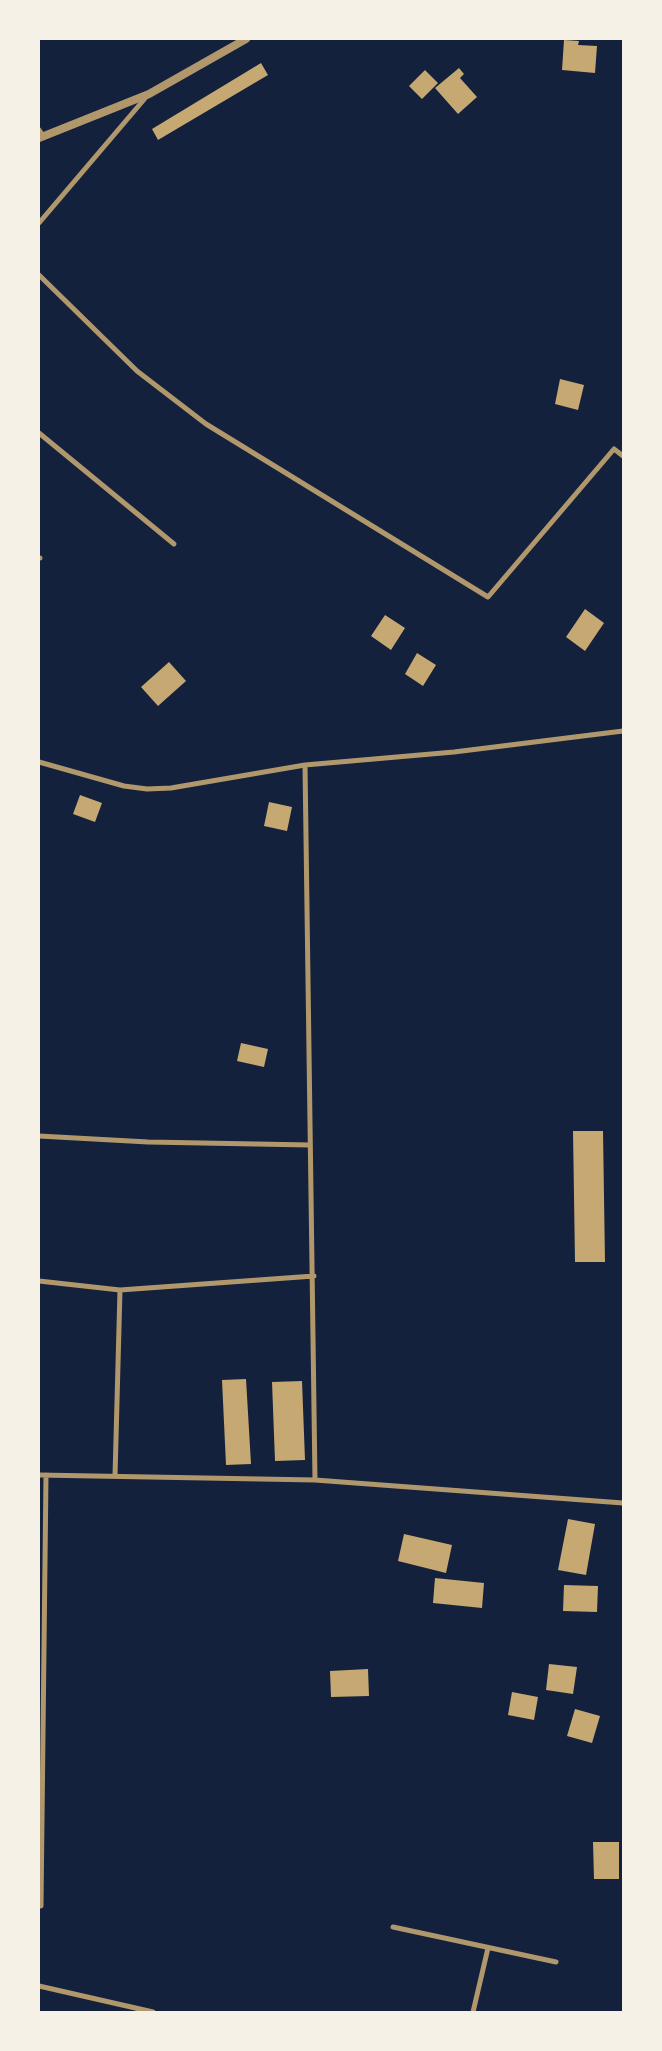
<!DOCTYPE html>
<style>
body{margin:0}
#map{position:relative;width:662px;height:2051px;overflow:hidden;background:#14213d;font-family:Rubik,sans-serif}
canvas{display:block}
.frame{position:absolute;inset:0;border:40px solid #f6f1e7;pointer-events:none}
</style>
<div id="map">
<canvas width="662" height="2051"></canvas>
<div class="frame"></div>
</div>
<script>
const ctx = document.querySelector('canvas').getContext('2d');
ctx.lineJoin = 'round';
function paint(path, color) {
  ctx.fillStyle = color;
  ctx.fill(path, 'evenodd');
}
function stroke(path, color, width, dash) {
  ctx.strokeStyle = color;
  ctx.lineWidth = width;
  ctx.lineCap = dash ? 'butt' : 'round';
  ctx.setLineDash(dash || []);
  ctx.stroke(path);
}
paint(new Path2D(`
 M564 40 579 41 578 45 597 46 595 73 562 70Z
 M261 63 268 75 158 140 152 129Z
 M459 68 464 74 460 78 477 97 458 114 435 88Z
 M425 70 438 83 422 99 409 86Z
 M560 379 584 385 578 410 555 404Z
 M585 609 604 623 585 651 566 637Z
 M385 615 405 628 391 650 371 636Z
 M417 653 436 665 423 686 405 674Z
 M169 662 186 681 158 706 141 687Z
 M80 795 102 803 95 822 73 814Z
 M269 802 292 807 287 831 264 826Z
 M241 1043 268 1049 264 1067 237 1061Z
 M573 1131H603L605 1262H575Z
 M246 1379 251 1464 226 1465 222 1380Z
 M302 1381 305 1460 275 1461 272 1382Z
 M568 1519 595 1524 586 1575 558 1570Z
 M404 1534 452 1545 446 1573 398 1561Z
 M435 1578 484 1583 482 1608 433 1603Z
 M564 1585 598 1586 597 1612 563 1611Z
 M549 1664 577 1667 573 1694 546 1690Z
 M368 1669 369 1696 331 1697 330 1671Z
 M512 1692 538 1697 534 1720 508 1715Z
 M575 1709 600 1716 592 1743 567 1736Z
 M593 1842H619V1879H594Z`), '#c6a872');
stroke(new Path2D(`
 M39 130 43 136
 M39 223 147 96
 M39 275 137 371 206 424 488 597 614 449 623 456
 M39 433 174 544
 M39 558H40
 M39 762 124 786 147 789 171 788 305 765 454 752 623 731
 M305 765 315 1480
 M39 1136 148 1142 310 1145
 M39 1281 120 1290 314 1276
 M39 1475 315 1480 623 1503
 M115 1476 120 1290
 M39 1906H41L46 1475
 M393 1927 556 1962
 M39 1986 153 2012
 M473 2012 488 1948`), '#b1986c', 5);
stroke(new Path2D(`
 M39 138 149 94 246 39`), '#b1986c', 8);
</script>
